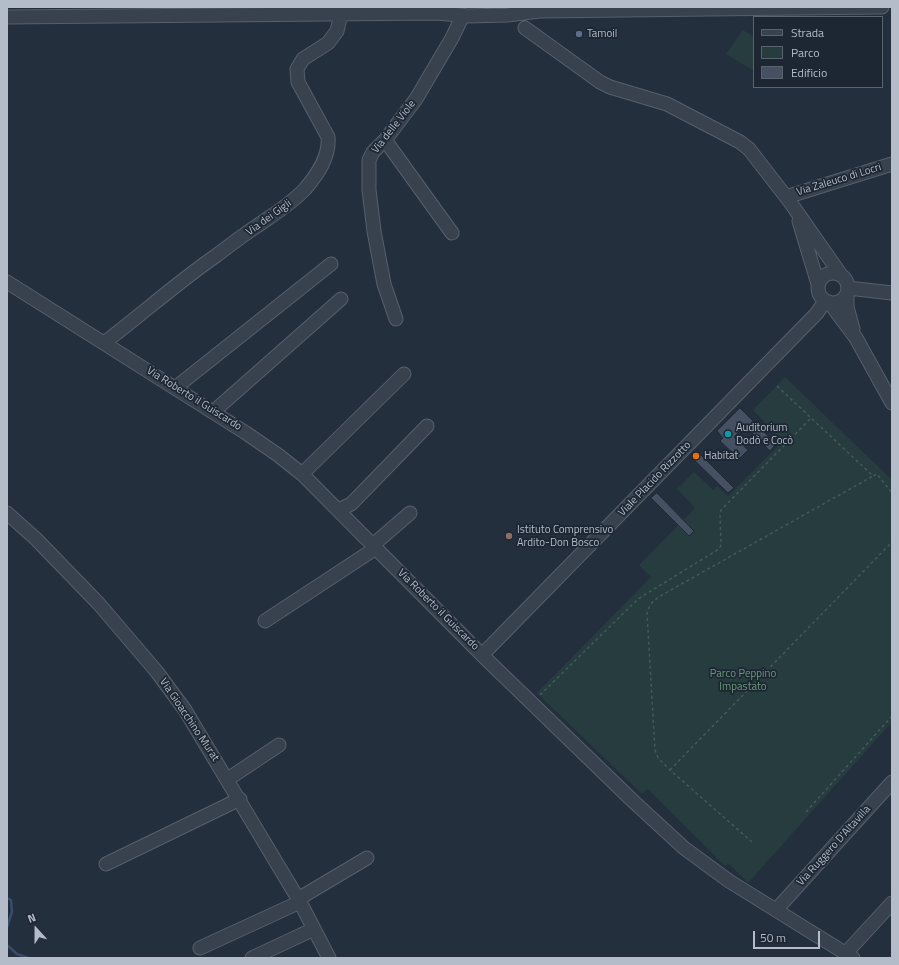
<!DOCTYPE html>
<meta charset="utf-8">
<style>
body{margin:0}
#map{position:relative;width:899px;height:965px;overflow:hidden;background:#242f3e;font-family:"Titillium Web",sans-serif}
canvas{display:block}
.frame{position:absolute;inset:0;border:8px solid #b4bcc9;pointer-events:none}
.legend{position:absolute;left:753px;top:16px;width:130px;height:72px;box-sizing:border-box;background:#1d2633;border:1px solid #59626f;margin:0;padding:5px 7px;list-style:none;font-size:12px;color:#b4bcc9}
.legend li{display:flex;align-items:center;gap:8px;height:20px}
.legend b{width:20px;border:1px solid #59626f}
.north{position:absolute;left:16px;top:909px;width:40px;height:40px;-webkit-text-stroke:3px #1d2633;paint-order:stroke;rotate:339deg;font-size:11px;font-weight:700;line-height:16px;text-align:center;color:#b4bcc9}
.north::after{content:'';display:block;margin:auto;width:14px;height:18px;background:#b4bcc9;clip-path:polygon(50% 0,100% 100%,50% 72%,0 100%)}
.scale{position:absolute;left:753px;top:931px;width:67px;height:18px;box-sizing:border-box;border:2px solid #b4bcc9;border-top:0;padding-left:5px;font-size:12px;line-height:14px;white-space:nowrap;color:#b4bcc9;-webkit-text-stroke:3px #1d2633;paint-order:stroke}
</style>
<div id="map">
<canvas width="899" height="965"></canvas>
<div class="frame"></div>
<ul class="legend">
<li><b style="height:5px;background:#38414e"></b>Strada</li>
<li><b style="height:11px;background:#263c3f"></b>Parco</li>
<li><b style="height:11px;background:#455162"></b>Edificio</li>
</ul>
<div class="north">N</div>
<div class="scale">50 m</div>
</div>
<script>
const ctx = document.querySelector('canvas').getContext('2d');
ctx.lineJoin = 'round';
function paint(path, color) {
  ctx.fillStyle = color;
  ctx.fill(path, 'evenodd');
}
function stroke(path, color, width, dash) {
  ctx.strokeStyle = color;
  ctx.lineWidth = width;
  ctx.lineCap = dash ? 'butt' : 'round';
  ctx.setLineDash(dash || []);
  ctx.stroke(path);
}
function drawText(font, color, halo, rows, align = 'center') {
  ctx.font = font + ' "Titillium Web",sans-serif';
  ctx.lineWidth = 3.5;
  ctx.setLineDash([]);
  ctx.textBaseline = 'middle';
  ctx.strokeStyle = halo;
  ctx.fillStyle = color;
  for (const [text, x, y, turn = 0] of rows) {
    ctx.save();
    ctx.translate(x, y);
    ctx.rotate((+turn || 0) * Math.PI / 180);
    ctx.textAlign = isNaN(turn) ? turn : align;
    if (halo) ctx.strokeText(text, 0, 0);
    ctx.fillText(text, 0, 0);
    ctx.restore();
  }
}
paint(new Path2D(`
 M743 30 754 37V71L726 54Z
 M785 377 892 480V722L748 883 729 864 725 866 648 789 642 794 537 693 651 577 639 565 695 508 677 489 694 472 713 490 717 486 728 496 783 441 753 410Z`), '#263c3f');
stroke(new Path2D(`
 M7 898 11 900 12 912 7 927
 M7 945 17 954 28 958`), '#394c67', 2.5);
const building = new Path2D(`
 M740 408 776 444 770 451 745 426 734 437 748 450 739 459 720 441 723 438 717 431Z
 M697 451 734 488 728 493 691 457Z
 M657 493 694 531 689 536 651 498Z`);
paint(building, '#455162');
stroke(building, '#1f2835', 1);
const minor = new Path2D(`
 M466 16 508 15 539 11 882 7
 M7 17 436 13 460 15
 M525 28 600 82 610 87 667 104 740 142 749 149 790 202 841 275
 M385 140 452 233
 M786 197 892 164
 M799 221 818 284
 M818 288a15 15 0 1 1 30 0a15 15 0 1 1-30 0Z
 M7 282 246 433 278 455 302 474 482 655 634 802 684 848 729 881 853 958
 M848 288 892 293
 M847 293V307L853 329
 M829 302 856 338 892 403
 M396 319 384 284 374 231 369 190V160L373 152 385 140 416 99 452 38 463 15
 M104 343C142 314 178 282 217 255 230 245 243 235 257 226 274 214 291 204 305 189 317 175 330 157 328 137L298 82 297 69 303 59 328 43 337 31 341 14
 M175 388 331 264
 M213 412 341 299
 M302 474 404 374
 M339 510 351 504 356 499 427 426
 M7 513 36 539 99 604 157 672 185 710 300 902 329 958
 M373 545 410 513
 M265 621 376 548
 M482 655 817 313 825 301
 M228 779 279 745
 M106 864 240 799
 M298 899 367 858
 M776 910 892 782
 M200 948 300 902
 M846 953 892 903
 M252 958 314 929`);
stroke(minor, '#565f6c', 15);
stroke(new Path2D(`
 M777 386 873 476 877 474 892 493
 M540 695 638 599 719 549 721 545 720 515 721 510 811 418
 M670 770 892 542
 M806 812 892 716
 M752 842 670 770 658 758 655 750 647 613C650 603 654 600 662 595L873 476`), '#44595c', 1.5, [3, 3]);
stroke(minor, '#38414e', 13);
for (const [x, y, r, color] of [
 [579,34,4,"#5c6f8a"],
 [728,434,4,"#0f9aa8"],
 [696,456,4,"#e8710a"],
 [509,536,4,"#8d6e63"]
]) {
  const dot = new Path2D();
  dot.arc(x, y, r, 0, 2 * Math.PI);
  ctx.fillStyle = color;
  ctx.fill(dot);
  stroke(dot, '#1d2633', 1.5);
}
drawText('11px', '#b4bcc9', '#1d2633', [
 ["Tamoil",587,34],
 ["Auditorium",736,428],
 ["Dodò e Cocò",736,441],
 ["Habitat",704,456],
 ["Istituto Comprensivo",517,530],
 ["Ardito-Don Bosco",517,543]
], 'left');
drawText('11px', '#b4bcc9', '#1d2633', [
 ["Via delle Viole",394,127,-52],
 ["Via Zaleuco di Locri",839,180,-17],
 ["Via dei Gigli",269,218,-36],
 ["Via Roberto il Guiscardo",194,399,32],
 ["Viale Placido Rizzotto",655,479,-46],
 ["Via Roberto il Guiscardo",438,610,45],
 ["Via Gioacchino Murat",189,720,56],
 ["Via Ruggero D'Altavilla",834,846,-48]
]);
drawText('11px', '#6b9a76', '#1d2633', [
 ["Parco Peppino",743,674],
 ["Impastato",743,687]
]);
</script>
